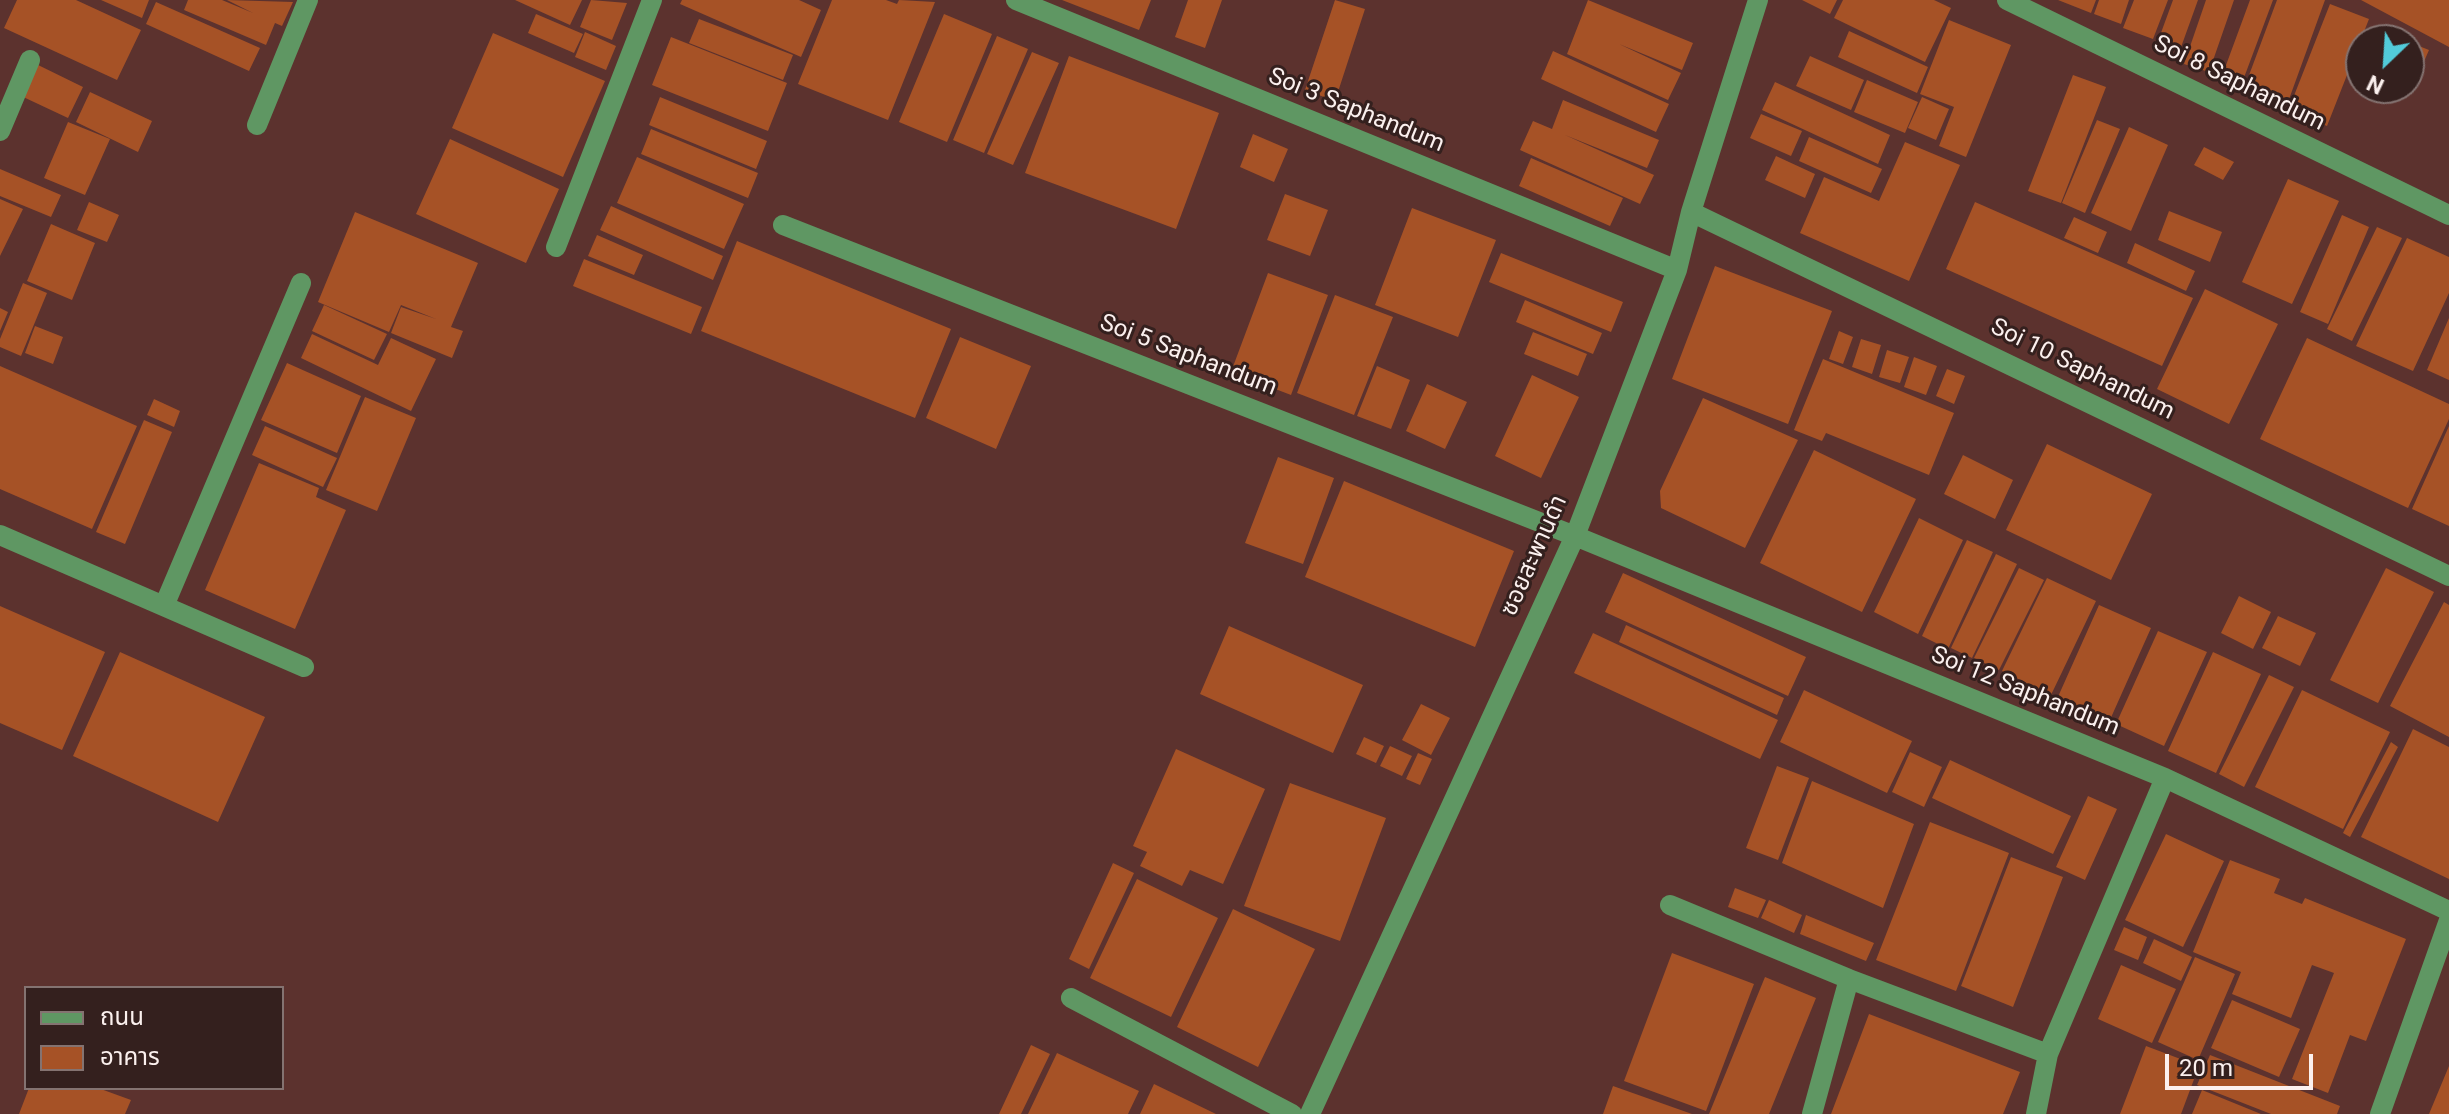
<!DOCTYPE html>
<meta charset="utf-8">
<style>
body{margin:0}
#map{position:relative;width:2449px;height:1114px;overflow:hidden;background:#5c322e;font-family:Roboto,"Noto Sans Thai",sans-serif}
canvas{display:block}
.legend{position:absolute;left:24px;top:986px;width:260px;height:104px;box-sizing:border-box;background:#34201e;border:2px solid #847371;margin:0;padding:10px 14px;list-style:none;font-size:24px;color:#fbf0ee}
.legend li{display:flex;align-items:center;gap:16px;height:40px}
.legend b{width:40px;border:2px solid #847371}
.north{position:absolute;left:2345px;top:24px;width:80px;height:80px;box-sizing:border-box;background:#34201e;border:2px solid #847371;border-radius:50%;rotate:205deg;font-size:22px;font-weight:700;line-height:32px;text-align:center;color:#fbf0ee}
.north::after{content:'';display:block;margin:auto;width:28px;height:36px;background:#52cbd9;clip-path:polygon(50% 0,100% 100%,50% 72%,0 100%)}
.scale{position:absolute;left:2165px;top:1054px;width:148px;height:36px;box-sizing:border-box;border:4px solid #fbf0ee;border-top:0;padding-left:10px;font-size:24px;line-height:28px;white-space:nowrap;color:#fbf0ee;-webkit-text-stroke:6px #34201e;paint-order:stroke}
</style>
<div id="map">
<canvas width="2449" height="1114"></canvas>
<ul class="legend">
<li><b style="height:10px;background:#5f9763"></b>ถนน</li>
<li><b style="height:22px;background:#a65226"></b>อาคาร</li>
</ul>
<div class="north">N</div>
<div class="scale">20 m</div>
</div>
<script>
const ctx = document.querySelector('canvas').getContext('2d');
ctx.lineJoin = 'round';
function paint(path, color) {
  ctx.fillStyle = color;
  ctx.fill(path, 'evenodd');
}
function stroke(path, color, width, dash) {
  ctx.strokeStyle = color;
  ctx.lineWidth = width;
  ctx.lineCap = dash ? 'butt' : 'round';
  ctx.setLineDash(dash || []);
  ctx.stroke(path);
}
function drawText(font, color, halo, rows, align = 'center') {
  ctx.font = font + ' Roboto,"Noto Sans Thai",sans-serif';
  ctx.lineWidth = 6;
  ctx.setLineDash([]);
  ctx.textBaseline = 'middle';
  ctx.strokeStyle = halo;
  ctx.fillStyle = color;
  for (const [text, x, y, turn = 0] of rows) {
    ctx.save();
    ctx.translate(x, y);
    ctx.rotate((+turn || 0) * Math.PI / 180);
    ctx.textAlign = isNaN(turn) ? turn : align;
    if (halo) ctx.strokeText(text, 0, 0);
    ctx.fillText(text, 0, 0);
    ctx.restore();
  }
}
paint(new Path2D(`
 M17 0H76L141 30 117 80 4 28Z
 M101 0H149L142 18Z
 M188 0H222L253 13 227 0 293 2 282 26 275 23 266 45 184 10Z
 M515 0H582L570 25Z
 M591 0 627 3 612 40 580 27Z
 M682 0H799L821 10 801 57 680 4Z
 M832 0H886L897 4 899 0 935 2 888 120 798 84Z
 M1062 0H1151L1139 30Z
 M1188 0H1222L1205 48 1175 37Z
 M1335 0 1365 9 1335 101 1305 90Z
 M1588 0 1693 43 1682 70 1619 44 1681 73 1668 100 1567 54Z
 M1802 0H1837L1830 14Z
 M1843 0H1934L1951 8 1925 62 1834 18Z
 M2058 0H2096L2091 13Z
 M2099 0H2129L2121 24 2094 14Z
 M2134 0H2168L2153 39 2123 28Z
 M2173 0H2198L2180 50 2158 41Z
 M2206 0H2234L2209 72 2184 64Z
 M2250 0H2273L2242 83 2222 76Z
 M2277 0H2325L2288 102 2245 86Z
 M2361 0H2449V47Z
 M156 2 260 48 249 71 146 24Z
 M2330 4 2369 19 2327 126 2288 111Z
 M536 14 583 34 574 53 528 33Z
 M944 14 992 34 947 142 899 122Z
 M699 19 793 55 783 80 689 43Z
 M1949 20 2011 45 1966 157 1939 146 1954 107 1920 94Z
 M2373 26 2405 40H2367Z
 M1849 31 1928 67 1917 93 1838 57Z
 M585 32 616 46 606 70 575 57Z
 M493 33 605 81 563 177 452 128Z
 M997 36 1028 49 984 153 953 140Z
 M671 37 787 83 768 131 652 85Z
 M2409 42 2429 50 2412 89 2409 88Z
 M1553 51 1669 104 1656 132 1541 79Z
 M1032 52 1059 63 1013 165 987 154Z
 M1069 56 1219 113 1176 229 1025 173Z
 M1810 56 1864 80 1851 110 1796 86Z
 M34 63 83 87 68 118 19 95Z
 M2073 75 2106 87 2061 203 2028 191Z
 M1867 80 1918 102 1905 133 1854 112Z
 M1775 82 1890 135 1878 164 1762 110Z
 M90 92 152 121 138 152 76 122Z
 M660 97 767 141 756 169 649 125Z
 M1922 97 1949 109 1936 140 1908 128Z
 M1563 100 1659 140 1647 168 1565 135 1654 175 1640 204 1520 150 1533 121 1552 129Z
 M1761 114 1802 131 1791 156 1750 138Z
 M2097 120 2120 129 2085 213 2062 203Z
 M68 122 110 139 85 195 44 178Z
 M2129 127 2168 145 2131 231 2091 213Z
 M651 129 758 173 748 198 641 154Z
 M1253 134 1288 149 1274 182 1240 167Z
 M1809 137 1882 169 1871 193 1799 161Z
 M450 139 559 189 526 263 416 214Z
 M1905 142 1960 165 1909 281 1800 233 1824 177 1879 201Z
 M2204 147 2234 162 2223 180 2194 165Z
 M1776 156 1815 174 1805 198 1765 180Z
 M637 157 744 204 724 249 617 203Z
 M1531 158 1623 198 1610 226 1519 186Z
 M0 169 61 195 51 217 0 196Z
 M2288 179 2339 201 2292 304 2242 282Z
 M1285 194 1328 210 1310 256 1267 240Z
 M0 199 23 209 0 256Z
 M89 202 119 215 107 242 77 230Z
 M1975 202 2193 298 2162 366 1946 269Z
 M611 206 723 256 713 280 600 230Z
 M1412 208 1496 240 1458 337 1375 305Z
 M2169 211 2222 232 2210 262 2158 240Z
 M355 212 478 263 451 327 463 331 452 358 391 333 401 307 436 319 401 305 389 332 318 302Z
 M2342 215 2369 227 2328 324 2300 312Z
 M2074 217 2107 232 2098 253 2064 238Z
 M51 224 95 243 72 300 27 281Z
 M2377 227 2402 238 2352 341 2327 329Z
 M597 235 643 255 634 275 588 256Z
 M2407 238 2449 257V293L2413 371 2356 346Z
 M737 241 951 329 915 418 701 331Z
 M2135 243 2195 271 2186 291 2127 263Z
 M1501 253 1623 302 1611 332 1489 282Z
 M584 259 702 307 691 334 573 286Z
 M1715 266 1832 311 1788 424 1672 379Z
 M1268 273 1328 295 1291 395 1231 372Z
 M23 283 47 293 21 356 0 347V339Z
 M2205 289 2278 324 2229 424 2157 389Z
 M1335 295 1393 317 1354 415 1297 393Z
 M1525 300 1602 333 1593 354 1516 322Z
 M324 305 387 334 374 360 312 331Z
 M0 308 8 312 0 331Z
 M2449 318V380L2427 370Z
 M35 326 63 337 53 364 25 353Z
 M1839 331 1853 337 1843 364 1829 359Z
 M1533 332 1587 354 1578 376 1524 354Z
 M312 334 378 365 391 338 436 359 411 411 301 358Z
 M960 337 1031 366 996 449 926 418Z
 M2307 338 2449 404V419L2408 508 2260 439Z
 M1861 339 1881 345 1872 374 1852 367Z
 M1887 350 1909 357 1900 383 1879 377Z
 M1914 357 1937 366 1926 395 1904 387Z
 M1823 359 1954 413 1929 475 1826 433 1822 441 1794 430Z
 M287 363 361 396 337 453 261 420Z
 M0 366 137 426 92 529 0 489Z
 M1377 366 1410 380 1391 429 1357 416Z
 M1947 369 1965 376 1954 404 1936 396Z
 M1532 375 1579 397 1541 478 1495 456Z
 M1427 384 1467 402 1445 449 1406 431Z
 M365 397 416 418 377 511 326 490Z
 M1703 398 1798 440 1745 548 1661 508 1660 491Z
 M154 399 180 411 174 427 147 415Z
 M144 420 172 432 125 544 96 532Z
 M265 426 337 458 323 487 252 455Z
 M2449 426V526L2412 509Z
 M2047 444 2152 494 2111 580 2006 530Z
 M1814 450 1916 499 1862 612 1760 563Z
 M1963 455 2013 480 1995 519 1944 494Z
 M1278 457 1334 478 1303 564 1245 543Z
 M259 463 319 488 316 497 346 510 295 629 205 590Z
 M1344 481 1514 551 1475 647 1305 577Z
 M1919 518 1963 540 1918 634 1874 612Z
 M1967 540 1993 552 1948 649 1922 636Z
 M1996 554 2017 564 1972 658 1951 648Z
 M2019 568 2044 580 1999 670 1974 658Z
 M2386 568 2434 592 2378 703 2330 680Z
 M1623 573 1806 657 1788 696 1605 612Z
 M2047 578 2096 601 2051 695 2002 671Z
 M2239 596 2271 612 2253 649 2221 633Z
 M2444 602 2449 605V737L2390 706Z
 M2099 605 2151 628 2109 722 2057 699Z
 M0 606 105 652 62 750 0 723Z
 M2278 616 2316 633 2300 666 2262 648Z
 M1626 625 1784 698 1777 715 1619 642Z
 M1229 626 1363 685 1333 753 1200 694Z
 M2158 631 2207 652 2164 746 2116 724Z
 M1593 633 1778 720 1760 759 1574 673Z
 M120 652 265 717 218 822 73 756Z
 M2213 652 2261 674 2216 773 2168 751Z
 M2269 675 2294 687 2244 787 2219 774Z
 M1804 690 1912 741 1887 793 1780 742Z
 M2302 690 2390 732 2343 829 2255 787Z
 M1421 704 1450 718 1431 755 1402 740Z
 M2413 729 2449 747V879L2361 837Z
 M1364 737 1384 746 1376 763 1356 754Z
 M2391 742 2398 747 2350 837 2343 833Z
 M1390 746 1412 756 1402 776 1380 766Z
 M1176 749 1265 789 1223 884 1190 870 1182 886 1140 866 1147 852 1133 846Z
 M1910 752 1942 767 1924 807 1892 792Z
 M1418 753 1432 759 1420 785 1406 779Z
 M1950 760 2071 816 2053 854 1932 798Z
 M1777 766 1809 778 1778 860 1746 848Z
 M1812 781 1914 824 1883 908 1782 863Z
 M1290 783 1386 818 1340 941 1244 906Z
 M2088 796 2117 809 2085 880 2056 867Z
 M1930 822 2009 853 1956 991 1876 960Z
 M2166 834 2224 861 2183 947 2125 920Z
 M2011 857 2063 877 2013 1007 1961 986Z
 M2230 860 2280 879 2274 893 2302 904 2305 898 2406 939 2366 1041 2350 1035 2328 1093 2292 1079 2334 973 2312 965 2291 1018 2232 994 2241 972 2193 952Z
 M1113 863 1134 873 1089 969 1069 959Z
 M1137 879 1218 918 1171 1017 1090 978Z
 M1735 888 1766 900 1758 918 1728 907Z
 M1769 900 1802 915 1794 933 1761 918Z
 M1233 909 1315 949 1258 1067 1177 1027Z
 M1806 915 1874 943 1866 961 1800 934Z
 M2124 927 2147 937 2138 960 2114 950Z
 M2154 939 2192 957 2181 981 2143 963Z
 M1672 953 1754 984 1706 1111 1624 1081Z
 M2195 957 2235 974 2198 1060 2158 1042Z
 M2121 965 2176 989 2152 1043 2098 1019Z
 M1765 977 1816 998 1769 1114H1709Z
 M2232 1000 2300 1029 2279 1077 2211 1048Z
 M1869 1014 2020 1072 2003 1114H1831Z
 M1031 1045 1050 1054 1021 1114H999Z
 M2146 1046 2199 1066 2181 1114H2120Z
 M1057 1053 1139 1091 1128 1114H1028Z
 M2210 1055 2340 1106 2337 1114H2271L2197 1085Z
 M2449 1066V1114H2429Z
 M1154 1084 1216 1114H1140Z
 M1613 1086 1692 1114H1603Z
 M29 1088H98L131 1100 125 1114H19Z
 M2202 1090 2261 1114H2192Z`), '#a65226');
stroke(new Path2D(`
 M1016 0 1677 270
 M2007 0 2449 215
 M257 125 308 0
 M0 131 30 60
 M1691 212 2449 576
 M783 225 1575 536 2165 778 2449 911
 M556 247 652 0
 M0 535 304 667
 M164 606 301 283
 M1670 905 1849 979 2048 1054 2165 778
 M1071 998 1292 1114
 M1310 1114 1575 536 1677 270 1691 212 1758 0
 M1812 1114 1849 979
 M2036 1114 2048 1054
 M2380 1114 2449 920`), '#5f9763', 20);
drawText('24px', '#fbf0ee', '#34201e', [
 ["Soi 8 Saphandum",2239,84,26],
 ["Soi 3 Saphandum",1356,111,22],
 ["Soi 5 Saphandum",1188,356,21],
 ["Soi 10 Saphandum",2082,370,26],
 ["ซอยสะพานดำ",1535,556,-66],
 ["Soi 12 Saphandum",2025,692,22]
]);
</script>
